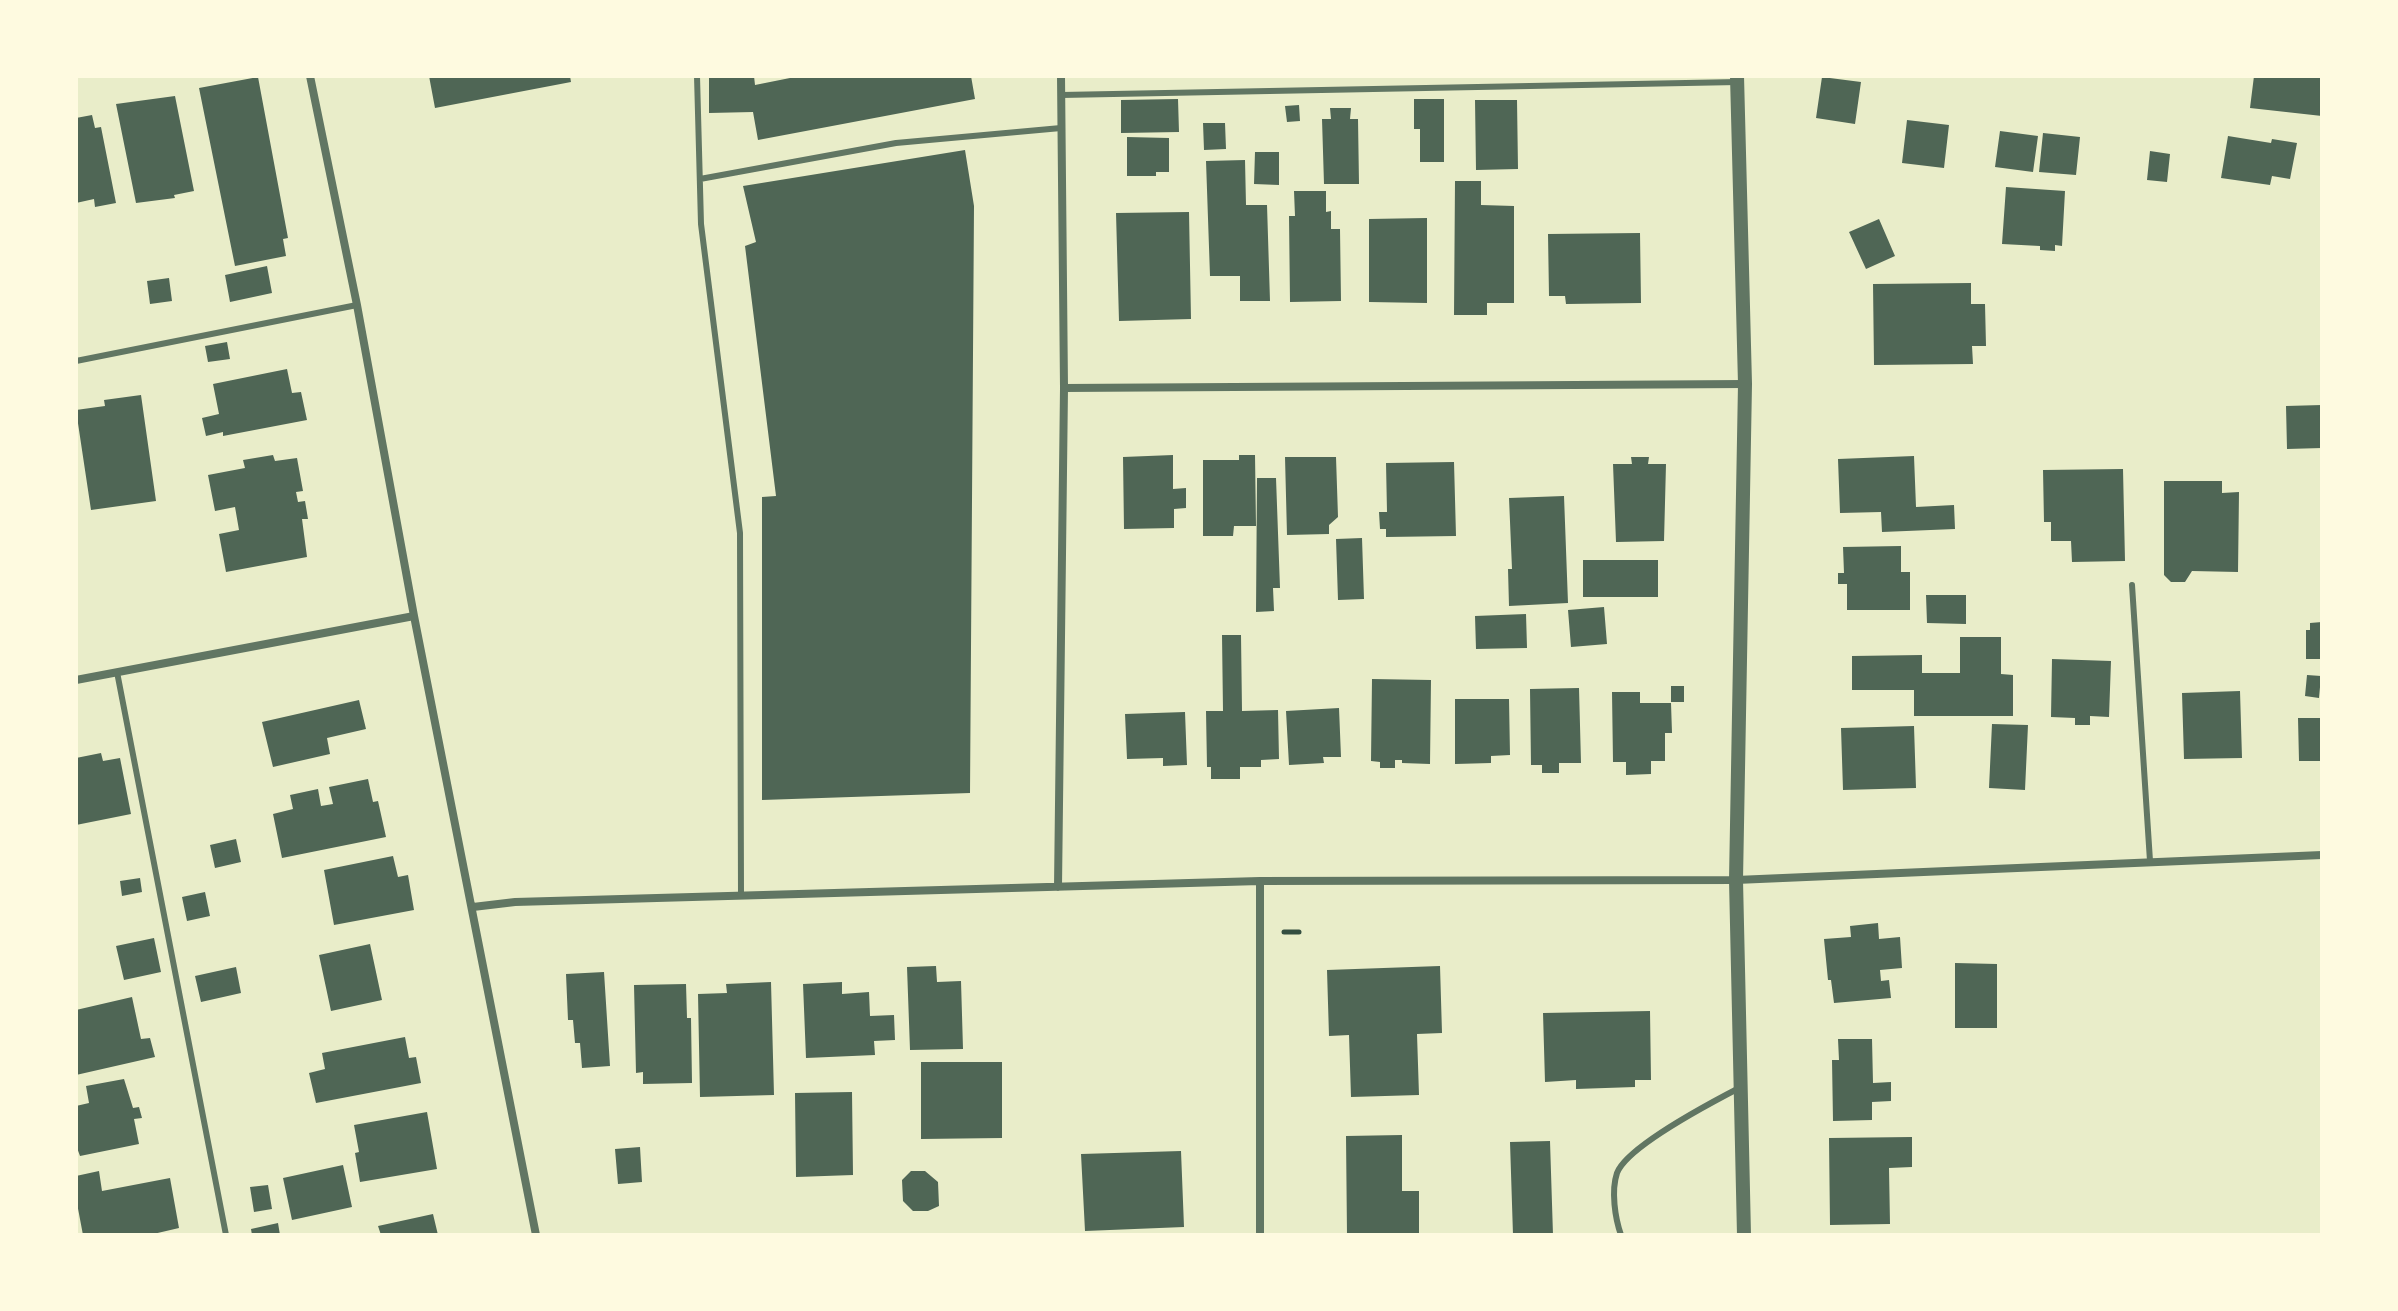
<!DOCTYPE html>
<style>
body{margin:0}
#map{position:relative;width:2398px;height:1311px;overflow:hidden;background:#e9edc9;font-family:"Libre Baskerville",serif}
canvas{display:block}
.frame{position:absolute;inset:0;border:78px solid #fefae0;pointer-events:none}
</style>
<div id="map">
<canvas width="2398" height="1311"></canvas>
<div class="frame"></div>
</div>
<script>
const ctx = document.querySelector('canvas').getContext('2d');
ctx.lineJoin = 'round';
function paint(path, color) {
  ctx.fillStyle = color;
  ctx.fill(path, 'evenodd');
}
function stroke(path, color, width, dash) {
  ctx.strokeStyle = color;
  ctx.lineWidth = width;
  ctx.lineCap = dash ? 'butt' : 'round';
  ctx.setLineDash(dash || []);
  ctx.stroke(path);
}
paint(new Path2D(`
 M429 76H570L571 82 435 108Z
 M709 76H754L755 85 800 76H971L975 99 758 140 753 112 709 113Z
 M2254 76H2322V116L2250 108Z
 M258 77 288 238 283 239 286 256 235 266 199 88Z
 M1822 77 1861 82 1855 124 1816 118Z
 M175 96 194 191 174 195 175 198 136 203 116 104Z
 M1178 99 1179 132 1121 133V100Z
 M1414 99H1444V162H1420V129H1414Z
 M1475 100H1517L1518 169 1476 170Z
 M1299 105 1300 121 1287 122 1285 106Z
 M1330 108H1351L1350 119H1358L1359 184H1324L1322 119H1331Z
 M92 115 95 128 101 127 116 203 95 207 94 199 76 203V118Z
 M1907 120 1949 125 1944 168 1902 163Z
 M1203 123H1225L1226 149 1204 150Z
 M2000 131 2038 136 2033 172 1995 167Z
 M2043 133 2080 137 2076 175 2039 172Z
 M2228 136 2271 143 2272 139 2297 143 2290 179 2272 176 2270 185 2221 178Z
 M1127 137 1169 138V172H1156V176H1127Z
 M965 150 974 206 970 793 762 800V497L776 496 745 246 756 242 743 186Z
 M2150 151 2170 154 2167 182 2147 180Z
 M1255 152H1279V185L1254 184Z
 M1245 160 1246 205H1267L1270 301H1240V276H1210L1206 161Z
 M1455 181H1481V205L1514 206V303H1487V315H1454Z
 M2006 187 2065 191 2062 246 2055 245V251L2040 250V246L2002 244Z
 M1294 191H1326V212L1331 211V229H1340L1341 301 1290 302 1289 216H1295Z
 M1189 212 1191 319 1119 321 1116 213Z
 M1427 218V303L1369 302V219Z
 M1879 219 1895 256 1866 269 1849 232Z
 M1640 233 1641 303 1566 304 1565 296H1549L1548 234Z
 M267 266 272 293 230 302 225 275Z
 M169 278 172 301 150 304 147 281Z
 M1971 283V304H1985L1986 346H1972L1973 364 1874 365 1873 284Z
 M227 342 230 359 208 362 205 346Z
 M287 369 292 393 301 392 307 420 223 436V432L206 436 202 418 219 414 213 384Z
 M141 395 156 501 91 510 76 410 105 406 104 400Z
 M2322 405V448L2287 449 2286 406Z
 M273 455 275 461 297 458 303 491 296 492 298 502 305 501 308 519H302L307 557 226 572 219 534 239 530 235 507 215 511 208 475 245 468 243 460Z
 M1173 455V489L1186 488V508L1174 509V528L1124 529 1123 457Z
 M1239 455H1255L1256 526H1234L1233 536H1203V460H1239Z
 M1914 456 1916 507 1954 505 1955 529 1882 532 1881 512 1840 513 1838 459Z
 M1285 457H1336L1338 517 1329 525V534L1287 535Z
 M1631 457H1649L1648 464H1666L1664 541 1616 542 1613 464H1632Z
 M1454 462 1456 536 1386 537V529H1380L1379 512H1387L1386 463Z
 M2123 469 2125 561 2072 562 2071 541H2051V522H2044L2043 470Z
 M1257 478H1276L1280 588H1273L1274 611 1256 612Z
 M2164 481H2222V493L2239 492 2238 572 2192 571 2185 582H2171L2164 575Z
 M1564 496 1568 603 1509 606 1508 569H1512L1509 498Z
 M1362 538 1364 599 1338 600 1336 539Z
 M1901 546V572H1910V610H1847V584H1838V573H1844L1843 547Z
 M1583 560H1658V597H1583Z
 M1926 595H1966V624L1927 623Z
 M1604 607 1607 644 1571 647 1568 610Z
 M1526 614 1527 648 1476 649 1475 616Z
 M2322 622V659H2306V630H2310V623Z
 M1222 635H1241L1242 711 1278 710 1279 759 1261 760V767H1240V779H1211V767H1207L1206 711H1223Z
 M1960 637H2001V674L2013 675V716H1914V690H1852V656L1922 655V673H1960Z
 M2052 659 2111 661 2109 717 2090 716V725H2075V718L2051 717Z
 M2307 675 2321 676 2319 698 2305 696Z
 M1372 679 1431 680 1430 764 1402 763V760H1395V768H1380V762L1371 761Z
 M1671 686H1684V702H1671Z
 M1579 688 1581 763H1559V773H1542V765H1531L1530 689Z
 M2240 691 2242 758 2184 759 2182 693Z
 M1612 692H1640V703H1671L1672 733H1665V761H1651V774L1626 775V762H1613Z
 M1455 699H1509L1510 755 1491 756V763L1455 764Z
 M359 700 366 729 327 738 330 754 273 767 262 722Z
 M1339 708 1341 757H1323L1324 763 1289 765 1286 711Z
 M1185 712 1187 765 1163 766V758L1127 759 1125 714Z
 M2298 718H2322V761H2299Z
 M1992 724 2028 725 2025 790 1989 788Z
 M1914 726 1916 788 1843 790 1841 728Z
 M101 753 103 761 120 758 131 814 76 825V758Z
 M368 779 373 802 378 801 386 837 282 858 273 814 293 809 290 795 318 789 321 806 333 804 329 787Z
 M236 839 241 862 215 868 210 845Z
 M393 856 398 877 408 875 414 910 334 925 324 870Z
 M140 878 142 892 122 896 120 881Z
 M205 892 210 916 187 921 182 897Z
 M1878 923 1879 939 1900 937 1902 968 1880 970 1881 981 1889 980 1891 998 1834 1003 1831 980H1828L1824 939 1851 937 1850 926Z
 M154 938 161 972 124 980 116 946Z
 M370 944 382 1000 331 1011 319 955Z
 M1955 963 1997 964V1028H1955Z
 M936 966 937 982 961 981 963 1049 910 1050 907 967Z
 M1440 966 1442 1033 1417 1034 1419 1095 1351 1097 1349 1035 1329 1036 1327 970Z
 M236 967 241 993 201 1002 195 976Z
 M604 972 610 1066 582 1068 580 1043H575L573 1020H568L566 974Z
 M771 982 774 1095 700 1097 698 994 727 993 726 984Z
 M842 982V994L869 992 870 1016 894 1015 895 1040 874 1041 875 1055 806 1058 803 984Z
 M686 984 687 1018H691L692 1083 643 1084V1072L636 1073 634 985Z
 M132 997 141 1039 150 1038 155 1057 76 1075V1010Z
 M1650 1011 1651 1080H1635V1087L1576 1089V1080L1545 1082 1543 1013Z
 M405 1037 409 1058 416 1057 421 1083 316 1103 309 1073 325 1069 322 1053Z
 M1838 1039H1872L1873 1083 1891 1082V1101L1872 1102V1120L1833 1121 1832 1060H1839Z
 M921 1062H1002V1138L921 1139Z
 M124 1079 133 1108 139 1107 142 1118 134 1119 139 1144 80 1156 76 1145V1106L89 1103 86 1086Z
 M852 1092 853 1175 796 1177 795 1093Z
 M427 1112 437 1169 360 1182 355 1153 359 1152 354 1125Z
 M1402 1135V1191H1419V1235H1347L1346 1136Z
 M1912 1137V1167L1889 1168 1890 1224 1830 1225 1829 1138Z
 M1550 1141 1553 1235H1513L1510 1142Z
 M640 1147 642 1182 618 1184 615 1149Z
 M1181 1151 1184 1227 1085 1231 1081 1154Z
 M343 1165 352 1207 292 1220 283 1178Z
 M99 1171 102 1191 170 1178 179 1228 149 1235H83L76 1198V1176Z
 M911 1171H925L938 1182 939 1206 928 1211H913L903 1201 902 1180Z
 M268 1185 272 1209 254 1212 250 1187Z
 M433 1214 438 1235H381L378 1226Z
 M278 1223 280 1235H252L251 1229Z`), '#4f6655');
stroke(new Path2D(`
 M1284 932H1299`), '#344e41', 5);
stroke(new Path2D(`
 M697 76 701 224 740 533 741 896
 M1061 95 1738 82
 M700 179 896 143 1061 128
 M76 361 357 305
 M2132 585 2150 861
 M117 672 226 1235
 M1621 1235C1615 1218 1611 1191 1617 1173 1627 1146 1714 1101 1741 1087`), '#617663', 6);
stroke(new Path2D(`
 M310 76 357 305 414 616 536 1235
 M1064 388 1745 384
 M76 680 414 616
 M1260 881V1235
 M1058 887 1064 388 1061 76
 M473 907 515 902 1260 881 1736 880 2322 855`), '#617663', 8);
stroke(new Path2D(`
 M1737 76 1745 384 1736 880 1744 1235`), '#617663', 14);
</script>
